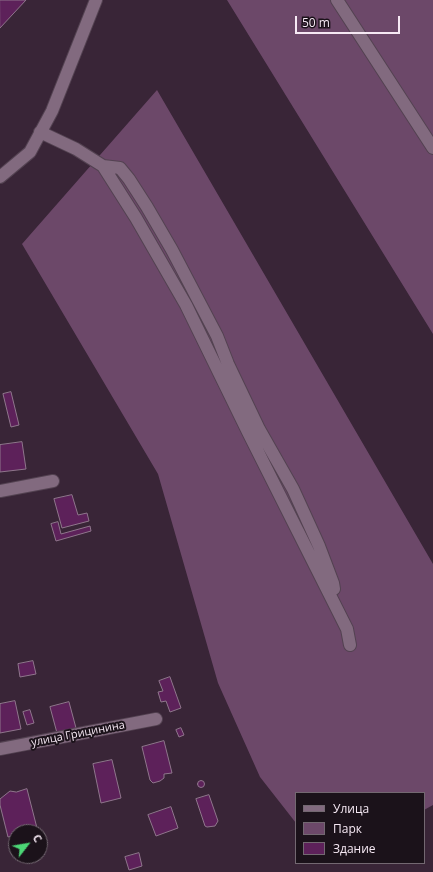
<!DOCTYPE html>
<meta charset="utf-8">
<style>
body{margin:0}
#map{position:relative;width:433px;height:872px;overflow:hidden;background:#392537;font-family:"Open Sans",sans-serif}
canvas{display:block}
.legend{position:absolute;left:295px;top:792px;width:130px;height:72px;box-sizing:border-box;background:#1b121a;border:1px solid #736871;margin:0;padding:5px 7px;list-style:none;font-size:12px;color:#f6e9f4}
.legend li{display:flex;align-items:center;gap:8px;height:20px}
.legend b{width:20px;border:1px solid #736871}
.north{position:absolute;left:8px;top:824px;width:40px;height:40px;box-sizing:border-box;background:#1b121a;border:1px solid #736871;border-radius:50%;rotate:59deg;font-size:11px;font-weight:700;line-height:16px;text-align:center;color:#f6e9f4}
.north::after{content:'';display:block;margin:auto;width:14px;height:18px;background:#4cd676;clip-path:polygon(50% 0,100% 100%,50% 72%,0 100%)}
.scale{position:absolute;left:295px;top:16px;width:105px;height:18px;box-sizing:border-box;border:2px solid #f6e9f4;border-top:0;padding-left:5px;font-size:12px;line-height:14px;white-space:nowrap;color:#f6e9f4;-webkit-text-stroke:3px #1b121a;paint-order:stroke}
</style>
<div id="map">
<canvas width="433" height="872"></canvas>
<ul class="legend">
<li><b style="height:5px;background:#826a7f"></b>Улица</li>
<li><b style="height:11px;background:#6c4869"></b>Парк</li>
<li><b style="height:11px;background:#5d215a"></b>Здание</li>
</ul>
<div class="north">С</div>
<div class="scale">50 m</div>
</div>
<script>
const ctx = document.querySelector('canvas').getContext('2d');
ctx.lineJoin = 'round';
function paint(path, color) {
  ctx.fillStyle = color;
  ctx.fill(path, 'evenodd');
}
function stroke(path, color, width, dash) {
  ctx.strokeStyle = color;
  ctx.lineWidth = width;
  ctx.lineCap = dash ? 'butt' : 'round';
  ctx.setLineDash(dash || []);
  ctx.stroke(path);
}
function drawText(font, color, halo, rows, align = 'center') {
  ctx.font = font + ' "Open Sans",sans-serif';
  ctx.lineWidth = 4;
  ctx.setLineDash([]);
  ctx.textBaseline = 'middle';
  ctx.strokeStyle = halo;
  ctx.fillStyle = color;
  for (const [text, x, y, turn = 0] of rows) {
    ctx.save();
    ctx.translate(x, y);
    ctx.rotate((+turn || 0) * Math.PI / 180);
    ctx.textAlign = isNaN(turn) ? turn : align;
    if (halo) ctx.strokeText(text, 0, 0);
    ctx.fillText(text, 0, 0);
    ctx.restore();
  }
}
paint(new Path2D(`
 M227 0H433V334Z
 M157 90 433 564V805L424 810V793H296V823L260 777 218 683 158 474 22 244Z`), '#6c4869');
const building = new Path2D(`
 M0 0H26L0 28Z
 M11 392 19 425 11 427 3 394Z
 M22 442 26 469 0 472V445Z
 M72 495 78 515 87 513 89 521 62 528 54 499Z
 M58 522 61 534 90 526 91 531 56 541 51 524Z
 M33 661 36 674 20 677 18 664Z
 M170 677 181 708 170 712 166 701 161 702 158 692 163 691 159 681Z
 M15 701 21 729 0 733V704Z
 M69 702 76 728 57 733 50 707Z
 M30 710 34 723 27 725 23 712Z
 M181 728 184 735 179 737 176 730Z
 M164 741 172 773 164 774V778L160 781 153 783 150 780 142 747Z
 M112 760 121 798 101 803 93 764Z
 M197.5 784a3.5 3.5 0 1 1 7 0a3.5 3.5 0 1 1-7 0Z
 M27 789 38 832H16V835L8 837 0 805V799L10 791 16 792Z
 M209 795 218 821 215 826 207 827 205 826 196 799Z
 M171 807 178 828 156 836 148 815Z
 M139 853 142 866 129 870 125 857Z`);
paint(building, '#5d215a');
stroke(building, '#8f768c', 1);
const minor = new Path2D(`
 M337 0 433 148
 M40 132 76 149 103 166 136 218 186 305 248 432 347 629 350 645
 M103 166 120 168 129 179 147 207 172 250 217 336 228 364 259 429 293 489 319 546 333 583 334 589
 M0 177 30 152 52 111 96 0
 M0 491 53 481
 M0 749 156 719`);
stroke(minor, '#534251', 14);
stroke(minor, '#826a7f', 12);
drawText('11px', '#f6e9f4', '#1b121a', [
 ["улица Грицинина",78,734,-11]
]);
</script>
